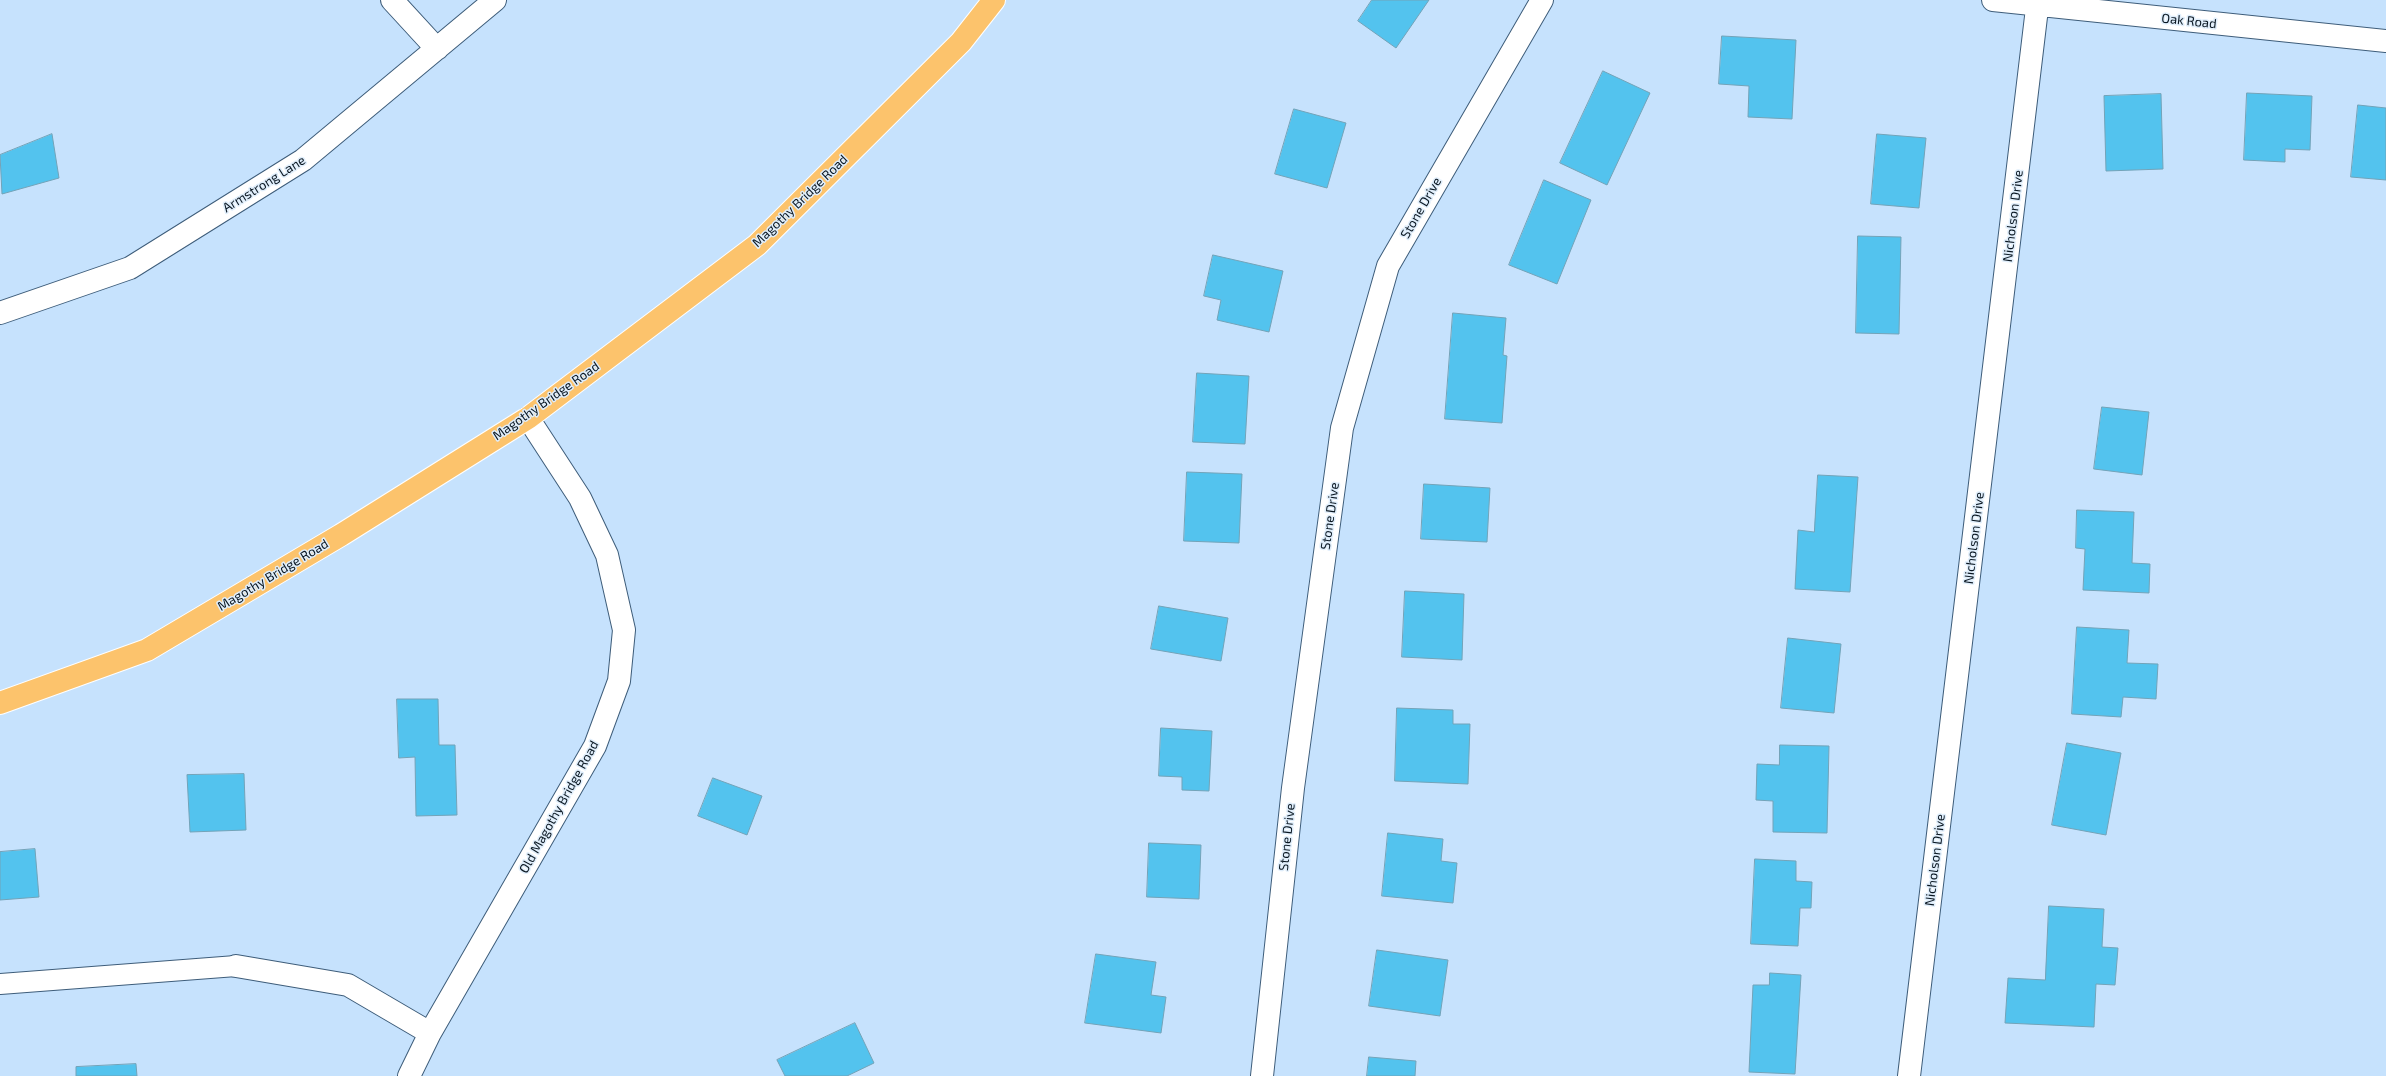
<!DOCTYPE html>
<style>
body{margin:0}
canvas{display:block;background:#c6e2fd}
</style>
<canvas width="2386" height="1076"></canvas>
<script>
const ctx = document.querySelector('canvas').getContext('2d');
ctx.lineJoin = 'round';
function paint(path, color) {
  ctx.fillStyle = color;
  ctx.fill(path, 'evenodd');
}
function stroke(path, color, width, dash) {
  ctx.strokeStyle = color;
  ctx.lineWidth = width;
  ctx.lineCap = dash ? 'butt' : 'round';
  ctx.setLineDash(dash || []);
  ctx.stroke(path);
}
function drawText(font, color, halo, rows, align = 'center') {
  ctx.font = font + ' "Exo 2",sans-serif';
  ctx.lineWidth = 3;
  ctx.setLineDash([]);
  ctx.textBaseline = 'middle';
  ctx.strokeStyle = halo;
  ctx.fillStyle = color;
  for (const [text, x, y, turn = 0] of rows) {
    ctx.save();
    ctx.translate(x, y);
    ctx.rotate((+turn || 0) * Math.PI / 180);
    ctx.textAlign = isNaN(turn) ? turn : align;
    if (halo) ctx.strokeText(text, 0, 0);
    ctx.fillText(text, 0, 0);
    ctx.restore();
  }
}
const building = new Path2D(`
 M1372 0H1429L1396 48 1358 21Z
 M1722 36 1796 40 1792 119 1748 117 1749 86 1719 84Z
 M1603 71 1650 93 1607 185 1560 163Z
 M2247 93 2312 96 2310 150 2285 149V162L2244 160Z
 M2161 94 2163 169 2106 171 2104 96Z
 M2358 105 2386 108V180L2351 177Z
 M1294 109 1346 123 1327 188 1275 174Z
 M52 134 59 178 2 194 0 155Z
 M1877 134 1926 138 1919 208 1871 204Z
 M1544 180 1591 200 1557 284 1509 265Z
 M1858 236 1901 237 1899 334 1856 333Z
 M1213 255 1283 271 1269 332 1217 320 1221 300 1204 296Z
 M1453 313 1506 318 1503 355 1507 356 1502 423 1445 419Z
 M1197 373 1249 376 1245 444 1193 442Z
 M2102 407 2149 412 2142 475 2094 469Z
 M1187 472 1242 474 1239 543 1184 541Z
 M1818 475 1858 477 1850 592 1795 589 1798 530 1814 532Z
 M1424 484 1490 488 1487 542 1421 539Z
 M2077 510 2134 512 2132 563 2150 564 2149 593 2083 590 2085 549 2076 548Z
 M1405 591 1464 594 1462 660 1402 657Z
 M1159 606 1228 618 1221 661 1151 649Z
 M2077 627 2129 630 2127 663 2158 664 2156 699 2123 697 2121 717 2072 714Z
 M1788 638 1841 644 1834 713 1781 708Z
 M397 699H438L439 745H455L457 815 416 816 415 757 399 758Z
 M1397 708 1453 710V724H1470L1468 784 1395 781Z
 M1161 728 1212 731 1209 791 1182 790V777L1159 776Z
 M2067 743 2121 753 2106 835 2052 825Z
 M1780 745 1829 746 1827 833 1773 832V801L1756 800 1757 764 1779 765Z
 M244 774 246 830 190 832 187 775Z
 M713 778 762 796 747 835 698 816Z
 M1388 833 1443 839 1441 861 1457 863 1453 903 1382 896Z
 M1149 843 1201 845 1199 899 1147 897Z
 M35 849 39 897 0 900V852Z
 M1755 859 1796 861V881L1812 882 1811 908H1800L1798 946 1751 944Z
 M2049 906 2104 909 2102 947 2118 948 2115 985 2096 984 2094 1027 2005 1023 2008 978 2045 980Z
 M1377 950 1448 960 1440 1016 1369 1006Z
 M1096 954 1156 962 1151 995 1166 997 1161 1033 1085 1023Z
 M1770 973 1801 975 1795 1074 1749 1072 1753 985H1769Z
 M855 1023 874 1063 847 1076H785L777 1060Z
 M1369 1057 1416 1061 1415 1076H1367Z
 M136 1064 137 1076H76V1067Z`);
paint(building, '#53c3ee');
stroke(building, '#73a3b8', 1);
const lane = new Path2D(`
 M0 984 236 966`);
const street = new Path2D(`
 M392 0 437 49
 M1993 0 2386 41
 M0 313 130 268 303 160 495 0
 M236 966 348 985 430 1033
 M409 1076 430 1033 595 746 619 681 624 630 607 555 580 498 528 418
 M1262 1076 1293 788 1342 428 1388 266 1542 0
 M1909 1076 2038 0`);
const primary = new Path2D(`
 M0 703 147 650 341 535 528 418 757 245 961 42 994 0`);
stroke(lane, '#3e5d7a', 22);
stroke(street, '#3e5d7a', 24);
stroke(primary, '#fff', 24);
stroke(lane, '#fff', 20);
stroke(street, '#fff', 22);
stroke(primary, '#fcc36c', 22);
drawText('13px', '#091621', '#e0eefb', [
 ["Oak Road",2189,21,6],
 ["Armstrong Lane",264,184,-32],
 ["Magothy Bridge Road",800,201,-44],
 ["Stone Drive",1421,208,-60],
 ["Nicholson Drive",2013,216,-83],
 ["Magothy Bridge Road",546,401,-35],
 ["Stone Drive",1330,516,-82],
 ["Nicholson Drive",1974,538,-83],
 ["Magothy Bridge Road",273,575,-31],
 ["Old Magothy Bridge Road",559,807,-61],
 ["Stone Drive",1287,837,-84],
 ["Nicholson Drive",1935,860,-83]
]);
</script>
